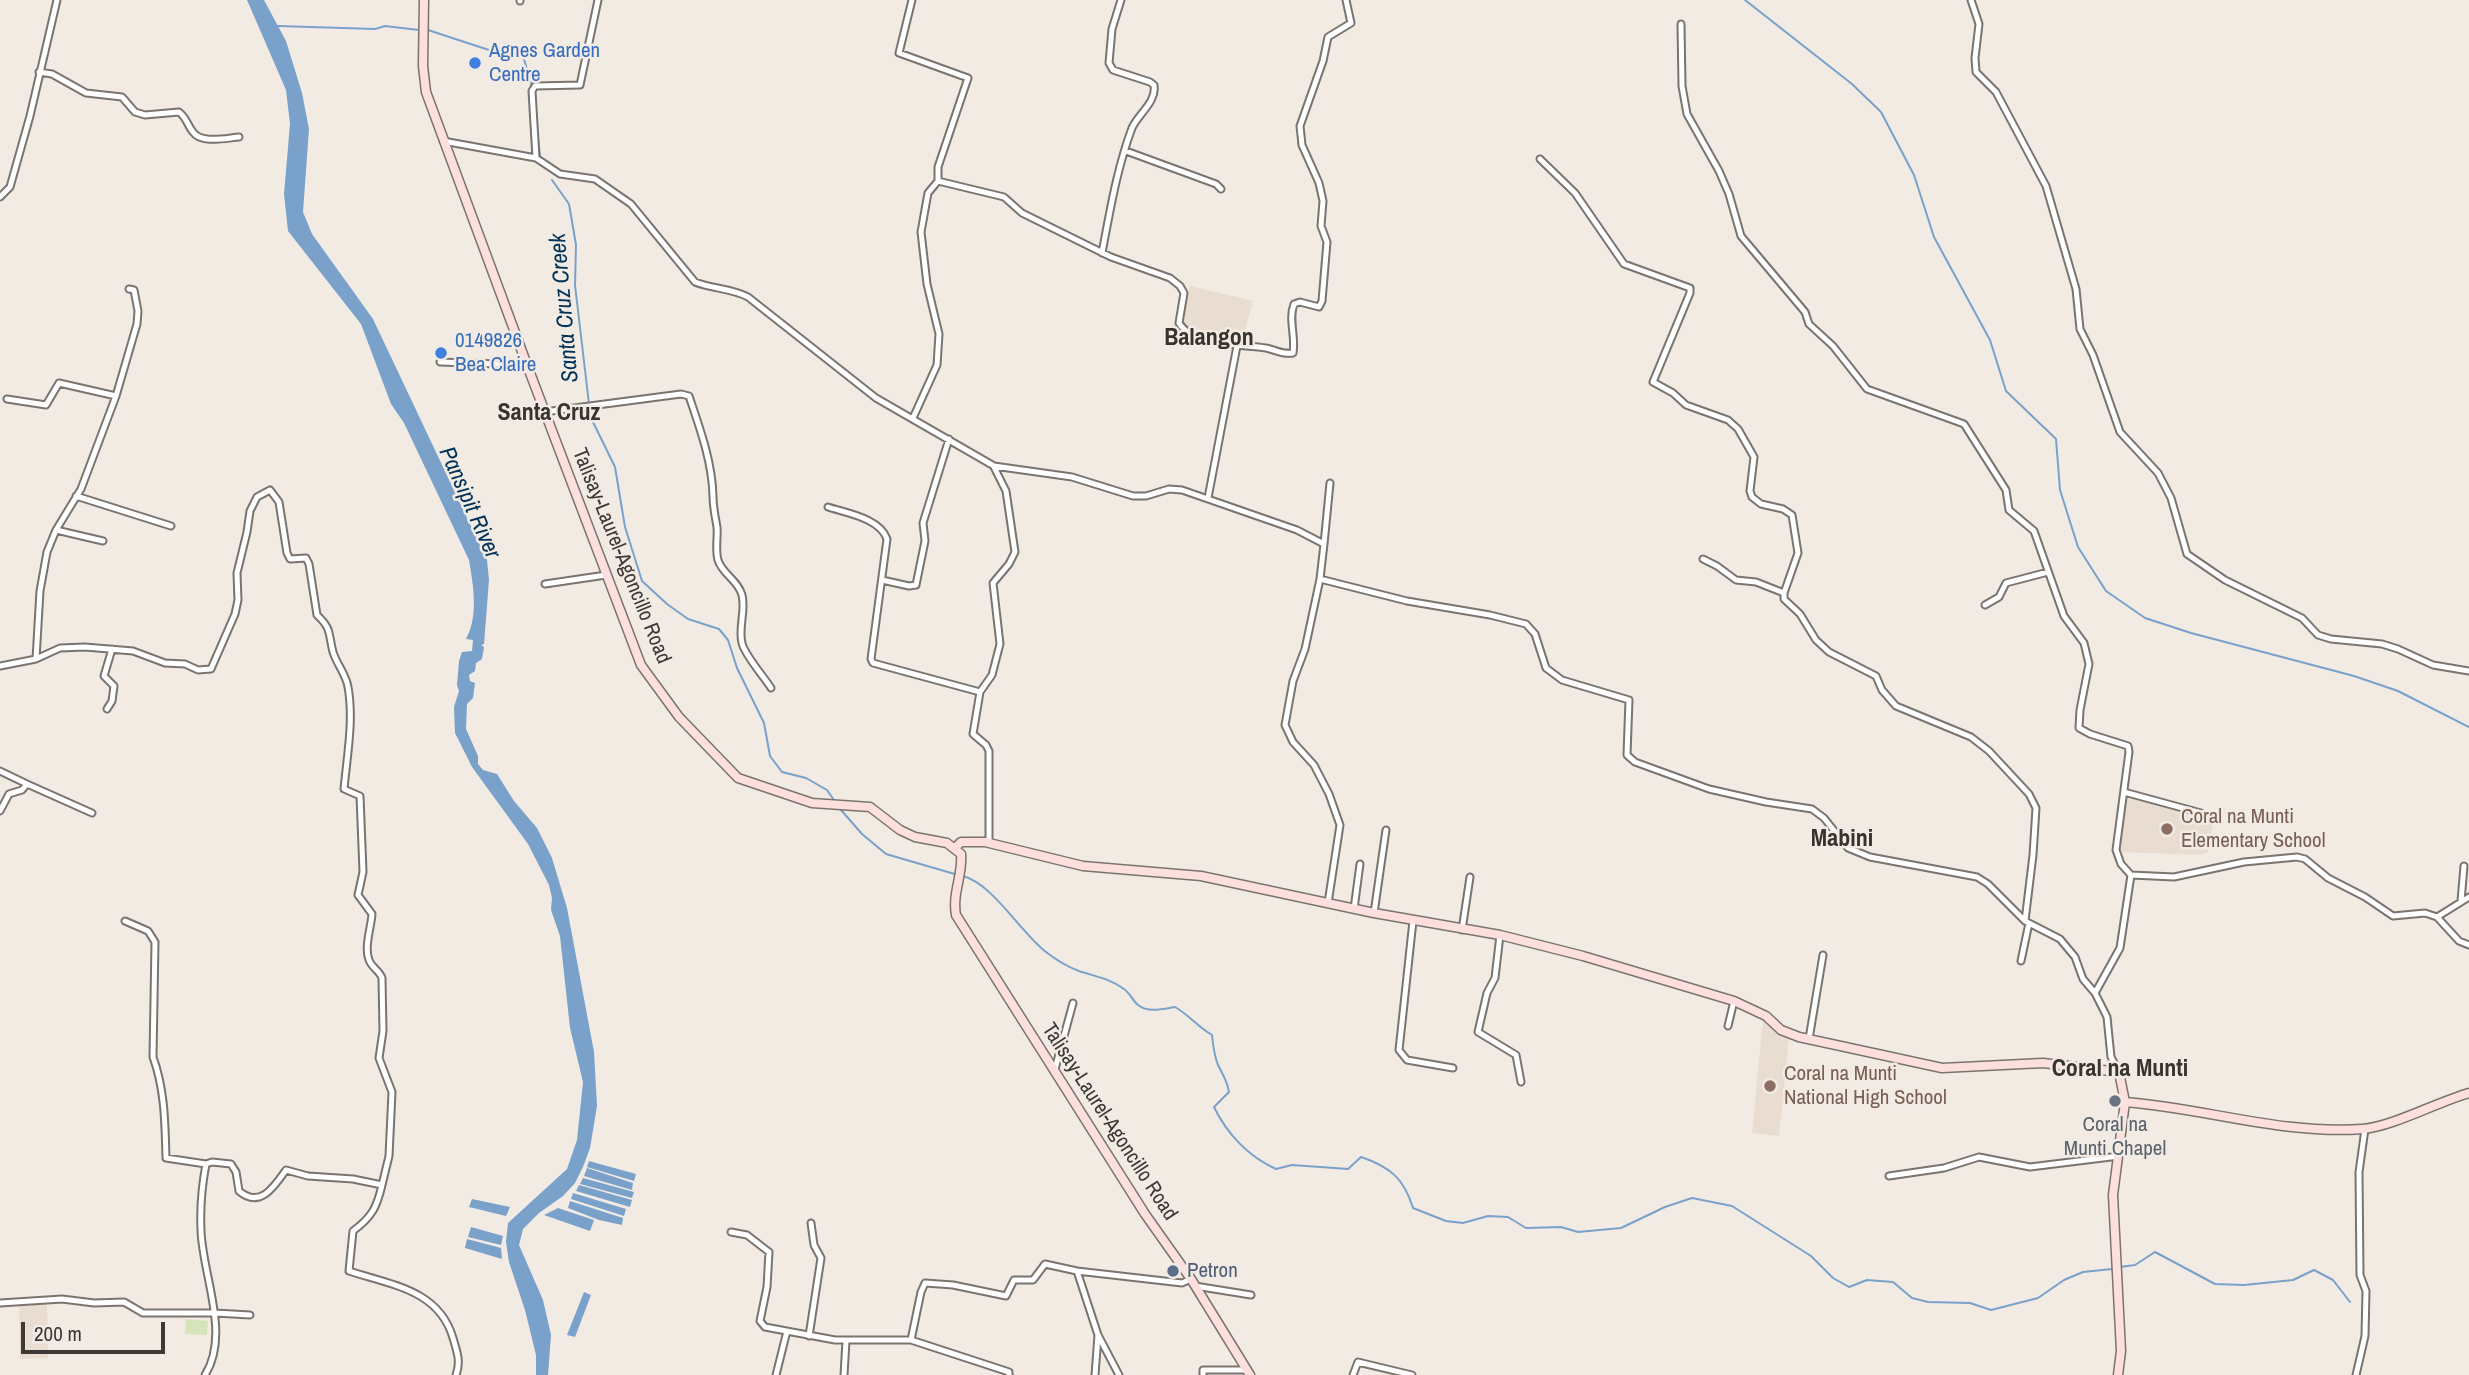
<!DOCTYPE html>
<style>
body{margin:0}
#map{position:relative;width:2469px;height:1375px;overflow:hidden;background:#f2ebe4;font-family:"Archivo Narrow",sans-serif}
canvas{display:block}
.scale{position:absolute;left:21px;top:1322px;width:144px;height:32px;box-sizing:border-box;border:4px solid #3b3836;border-top:0;padding-left:9px;font-size:21px;line-height:24px;white-space:nowrap;color:#3b3836;-webkit-text-stroke:5px #f2ebe4;paint-order:stroke}
</style>
<div id="map">
<canvas width="2469" height="1375"></canvas>
<div class="scale">200 m</div>
</div>
<script>
const ctx = document.querySelector('canvas').getContext('2d');
ctx.lineJoin = 'round';
function paint(path, color) {
  ctx.fillStyle = color;
  ctx.fill(path, 'evenodd');
}
function stroke(path, color, width, dash) {
  ctx.strokeStyle = color;
  ctx.lineWidth = width;
  ctx.lineCap = dash ? 'butt' : 'round';
  ctx.setLineDash(dash || []);
  ctx.stroke(path);
}
function drawText(font, color, halo, rows, align = 'center') {
  ctx.font = font + ' "Archivo Narrow",sans-serif';
  ctx.lineWidth = 5;
  ctx.setLineDash([]);
  ctx.textBaseline = 'middle';
  ctx.strokeStyle = halo;
  ctx.fillStyle = color;
  for (const [text, x, y, turn = 0] of rows) {
    ctx.save();
    ctx.translate(x, y);
    ctx.rotate((+turn || 0) * Math.PI / 180);
    ctx.textAlign = isNaN(turn) ? turn : align;
    if (halo) ctx.strokeText(text, 0, 0);
    ctx.fillText(text, 0, 0);
    ctx.restore();
  }
}
paint(new Path2D(`
 M1190 286 1253 301 1241 345 1189 331 1181 323Z
 M2125 795 2214 819 2208 852 2200 855 2120 852Z
 M1763 1020 1789 1038 1779 1136 1752 1133Z
 M47 1301 48 1358 20 1359 19 1303Z`), '#e9dcd0');
paint(new Path2D(`
 M186 1319 208 1321 207 1335 185 1334Z`), '#d6e4b9');
paint(new Path2D(`
 M247 0H264L286 41 302 93 309 129 303 212 312 234 373 319 487 560 489 580 484 644 481 645 484 647 482 659 476 663 475 671 469 675 470 681 475 683 473 698 467 704 466 729 478 756V764L483 770 497 774 514 801 537 828 552 858 567 908 594 1052 597 1106 590 1148 583 1167 575 1183 563 1196 539 1213 523 1229 519 1245 543 1300 551 1335 548 1375H536V1355L525 1310 509 1262 506 1242 508 1223 567 1169 577 1140 583 1082 570 1028 560 936 551 910 552 898 549 885 528 844 472 767 455 733 454 707 459 691 457 685 459 661 462 652 472 651 473 640 466 639C479 616 473 584 469 560L404 423 391 404 361 324 288 231 284 194 290 124 286 90Z
 M589 1161 636 1174 634 1181 587 1167Z
 M587 1168 633 1183 632 1190 584 1176Z
 M583 1178 634 1192 632 1198 580 1184Z
 M579 1185 632 1200 630 1207 576 1191Z
 M573 1193 626 1209 624 1216 571 1199Z
 M472 1199 510 1207 506 1216 469 1207Z
 M570 1201 623 1218 622 1225 599 1220 568 1208Z
 M558 1208 594 1220 590 1231 544 1215Z
 M471 1227 503 1236 501 1245 468 1237Z
 M467 1239 501 1248 502 1259 465 1248Z
 M584 1292 591 1295 575 1337 567 1335Z`), '#79a1c9');
stroke(new Path2D(`
 M1745 0 1852 84 1881 112 1914 175 1934 237 1990 340 2006 391 2056 439 2060 490 2078 547 2106 591 2145 618 2191 633 2354 676 2398 691 2469 727
 M278 26 375 29 385 26 419 30
 M428 30 498 53 516 51 523 56 532 86
 M537 129 540 156
 M552 180 569 204 576 245 575 285 589 404
 M590 409 592 420 615 467 625 527 642 581 667 604 688 619 719 629 728 640 737 668 764 723 770 756 782 772 806 778 827 790 834 800
 M841 810 862 834 886 854 958 875
 M963 876C993 884 1020 932 1046 952 1055 959 1068 967 1079 971 1094 976 1111 979 1124 989 1130 993 1133 1001 1138 1005 1148 1013 1163 1009 1175 1007 1189 1015 1198 1027 1212 1035 1213 1045 1214 1055 1218 1065 1223 1075 1227 1080 1229 1092L1214 1107C1227 1134 1249 1157 1276 1169L1292 1165 1348 1169 1361 1157C1391 1167 1404 1179 1413 1208L1446 1221 1463 1223 1488 1216 1508 1217 1526 1228 1561 1227 1578 1232 1621 1228 1665 1207 1692 1198 1732 1206 1811 1256 1833 1278 1849 1287 1867 1280 1893 1282 1912 1298 1928 1302 1970 1303 1991 1310 2038 1298 2064 1280 2083 1272 2112 1269
 M2120 1267 2135 1265 2155 1252 2215 1284 2244 1285 2293 1280 2314 1270 2333 1280 2350 1302`), '#79a1c9', 2);
const street = new Path2D(`
 M912 0 899 53 968 78 938 167V181L1004 197 1022 213 1111 257 1170 278 1180 286 1184 293 1179 323C1194 347 1242 344 1266 348 1276 350 1283 355 1293 353 1296 336 1288 320 1294 304L1300 302 1319 307 1322 301 1327 242 1321 226 1323 201 1319 183 1302 145 1300 126 1323 61 1328 37 1351 23 1346 0
 M1971 0 1979 24 1975 58 1976 72 1996 92 2046 186 2076 289 2080 329 2093 355 2120 432 2158 473 2171 498 2187 554 2225 580 2302 618 2318 635 2331 639 2382 644 2398 649 2433 665 2469 671
 M520 1V0
 M1681 24 1682 86 1687 114 1719 171 1729 194 1741 236 1805 312 1809 324 1833 346 1867 389 1964 424 2006 490 2009 510 2034 531 2064 616 2084 643 2089 664 2080 710 2079 728 2090 734 2128 746 2129 752 2116 850 2121 864 2131 875 2120 948 2095 993
 M39 72 52 74 86 93 122 97 135 112 145 115 179 112C187 118 187 125 193 132 201 144 226 138 239 137
 M443 141 536 158 560 174 595 179 631 204 695 282C712 289 731 288 748 297L876 398 994 466 1072 477 1133 496H1146L1169 489 1182 490 1297 530 1324 544 1320 579 1305 649 1293 681 1285 725 1293 742 1314 765 1329 794 1340 825 1328 903
 M1126 151 1216 184 1221 189
 M536 158 532 91 535 86 580 85 598 0
 M1540 159 1575 193 1624 264 1690 288V293L1653 382 1673 393 1686 405 1728 420 1738 429 1754 457 1750 491 1752 497 1761 504 1783 509 1792 515 1798 553 1784 593
 M0 197 10 187 30 116 57 0
 M1102 253C1110 211 1117 168 1132 128 1138 114 1157 102 1154 85L1150 82 1113 70 1109 63 1112 29 1121 0
 M440 362 527 365
 M7 399 46 405 59 383 116 396
 M544 412 681 394 689 396C700 429 712 461 713 496 713 507 715 516 717 527 718 538 715 549 718 560 722 574 738 580 742 595 746 611 738 628 742 643 744 654 764 677 771 688
 M913 418 937 365 939 334 927 284 921 232 928 193 938 181
 M76 496 171 526
 M1208 498 1237 346
 M828 507C846 513 880 518 887 539L871 659 873 663 980 692
 M56 530 103 541
 M1324 544 1330 483
 M1703 559 1717 566 1736 580 1756 582 1784 593V599L1800 614 1816 640 1829 652 1876 676 1882 690 1896 706 1971 737 1989 751 2029 794 2036 808 2033 855 2025 921
 M1320 579 1407 601 1490 615 1526 624 1535 634 1546 668 1562 680 1629 700 1627 755 1635 762 1709 789 1766 802 1812 809 1824 818 1848 848 1870 857 1977 877 1988 884 2025 921 2060 939 2075 957 2083 979 2095 993 2107 1017 2111 1057 2119 1072
 M882 580 909 586 916 585 925 541 923 523 949 439
 M545 584 606 575
 M1985 605 1999 597 2006 583 2048 572
 M36 659 40 591 47 552 56 530 81 489 116 396 137 324 138 311 134 290 129 289
 M0 666 36 659 60 648 85 647 133 651 165 663 185 664 198 670 211 669 235 614 238 600 237 573 247 532 250 511 257 497 270 490 279 502 287 553 290 559 306 558 309 564 317 615C332 629 328 633 333 652 337 665 346 674 348 687 354 720 347 756 344 789L360 796 363 872 358 895 372 914C371 928 364 947 369 960 372 968 379 970 382 978L383 1031 379 1058 392 1092 389 1156 382 1185 353 1179 308 1176 286 1170C274 1187 260 1209 239 1191L236 1172 231 1164 212 1162 206 1164C202 1185 200 1208 201 1230 202 1274 231 1334 205 1375
 M107 709 112 701 114 686 104 676 112 649
 M0 771 27 784 22 790 9 794 0 811
 M27 784 92 813
 M2124 792 2201 813
 M989 843V751L986 745 973 734 980 692 992 675 1000 644 993 583 1009 564 1015 552 1006 491 994 467
 M2131 875 2174 877 2244 862 2297 857 2305 859 2328 878 2365 897 2393 916 2425 913 2437 917 2459 941 2469 945
 M2461 901 2464 866
 M1354 909 1360 864
 M1374 913 1386 830
 M2437 917 2469 897
 M125 921 148 931 155 942 153 1057C165 1090 165 1124 166 1158L206 1164
 M1413 921 1399 1050 1407 1060 1453 1068
 M1462 930 1470 877
 M1500 935 1495 978 1487 993 1478 1032 1516 1055 1521 1082
 M2021 961 2029 923
 M1728 1026 1734 1001
 M1809 1039 1823 955
 M1055 1069 1073 1003
 M1889 1176 1944 1168 1979 1157 2030 1167 2119 1156
 M382 1185C377 1207 372 1217 353 1231L349 1271C392 1285 439 1290 453 1338 457 1352 461 1361 456 1375
 M731 1232 747 1235 769 1252 767 1287 760 1321 765 1327 835 1340H911
 M1077 1271 1098 1335 1119 1375
 M1195 1286 1251 1295
 M0 1303 62 1299 94 1303 124 1302 143 1313H215L250 1315
 M809 1336 821 1258 814 1245 811 1223
 M776 1375 787 1331
 M844 1375 846 1341
 M1009 1375V1372L911 1340 921 1292 925 1283 953 1285 1006 1296 1014 1280H1033L1045 1264 1077 1271 1182 1283 1191 1279
 M1095 1375 1098 1335
 M1203 1375V1370H1247
 M1353 1375 1358 1362 1412 1375
 M2356 1375 2365 1336 2366 1291 2360 1275 2359 1172 2365 1129`);
const secondary = new Path2D(`
 M424 0 423 66 426 92 527 365 641 665 679 717 738 778 812 803 870 807 900 830 915 837 947 843 961 854C963 875 952 893 956 915L1145 1214 1191 1279 1250 1375
 M956 847 961 842H985L1083 866 1201 876 1374 913 1500 935 1583 956 1734 1001 1766 1016 1781 1030 1799 1037 1942 1068 2043 1063 2119 1072 2125 1102C2204 1108 2283 1135 2363 1129 2394 1126 2437 1102 2469 1093
 M2118 1375 2121 1351 2113 1195 2125 1102`);
stroke(street, '#7a746e', 9);
stroke(secondary, '#7a746e', 11);
stroke(street, '#fff', 5);
stroke(secondary, '#fde0de', 8);
for (const [x, y, r, color] of [
 [475,63,7,"#3f7fe0"],
 [441,353,7,"#3f7fe0"],
 [2167,829,7,"#8d6e63"],
 [1770,1086,7,"#8d6e63"],
 [2115,1101,7,"#6b7280"],
 [1173,1271,7,"#5c6f8a"]
]) {
  const dot = new Path2D();
  dot.arc(x, y, r, 0, 2 * Math.PI);
  ctx.fillStyle = color;
  ctx.fill(dot);
  stroke(dot, '#f2ebe4', 2.5);
}
drawText('21px', '#366cbe', '#f2ebe4', [
 ["Agnes Garden",489,51],
 ["Centre",489,75],
 ["0149826",455,341],
 ["Bea Claire",455,365]
], 'left');
drawText('21px', '#3b3836', '#f2ebe4', [
 ["Talisay-Laurel-Agoncillo Road",621,556,68],
 ["Talisay-Laurel-Agoncillo Road",1109,1122,57]
]);
drawText('21px', '#785e54', '#f2ebe4', [
 ["Coral na Munti",2181,817],
 ["Elementary School",2181,841],
 ["Coral na Munti",1784,1074],
 ["National High School",1784,1098]
], 'left');
drawText('21px', '#5b616d', '#f2ebe4', [
 ["Coral na",2115,1125],
 ["Munti Chapel",2115,1149]
]);
drawText('21px', '#4e5e75', '#f2ebe4', [
 ["Petron",1187,1271]
], 'left');
drawText('italic 23px', '#033258', '#f2ebe4', [
 ["Santa Cruz Creek",565,308,-95],
 ["Pansipit River",469,503,66]
]);
drawText('bold 24px', '#38332e', '#f2ebe4', [
 ["Balangon",1209,339],
 ["Santa Cruz",549,414],
 ["Mabini",1842,840],
 ["Coral na Munti",2120,1070]
]);
</script>
